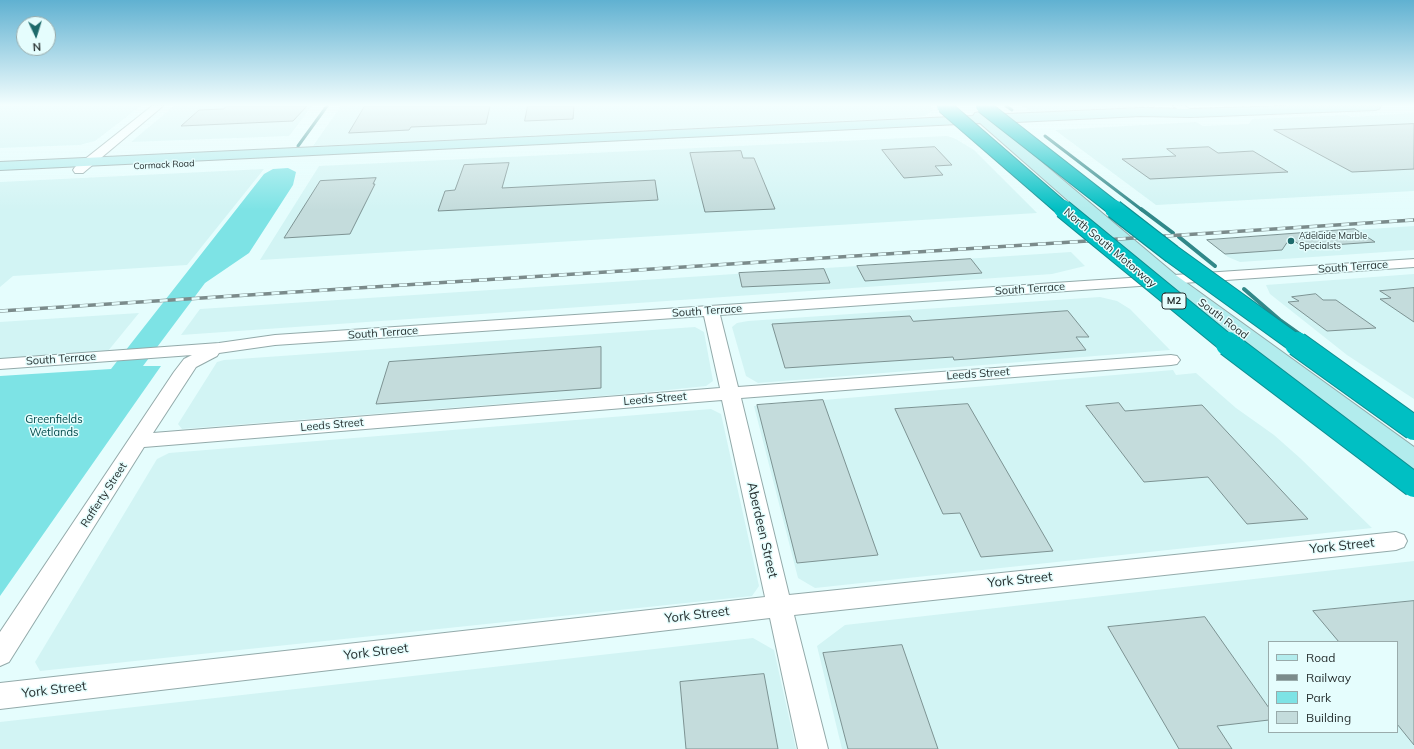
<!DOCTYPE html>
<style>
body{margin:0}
#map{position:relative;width:1414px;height:749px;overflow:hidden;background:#e5fdfd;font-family:Mulish,sans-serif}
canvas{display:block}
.legend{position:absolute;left:1268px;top:641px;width:130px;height:92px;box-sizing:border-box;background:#e5fdfd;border:1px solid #99abab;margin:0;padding:5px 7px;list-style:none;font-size:12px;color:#273030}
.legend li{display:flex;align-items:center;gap:8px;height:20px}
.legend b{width:20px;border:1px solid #99abab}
.north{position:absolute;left:16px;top:16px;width:40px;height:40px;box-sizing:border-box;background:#e5fdfd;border:1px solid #99abab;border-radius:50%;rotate:176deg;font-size:11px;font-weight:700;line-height:16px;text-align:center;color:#273030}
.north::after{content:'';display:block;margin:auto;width:14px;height:18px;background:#1d6a6b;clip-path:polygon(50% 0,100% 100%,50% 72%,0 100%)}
</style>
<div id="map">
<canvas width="1414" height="749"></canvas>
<ul class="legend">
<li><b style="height:5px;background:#b2eced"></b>Road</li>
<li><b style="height:5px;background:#7b8b8b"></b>Railway</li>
<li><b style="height:11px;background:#7de3e5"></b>Park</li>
<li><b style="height:11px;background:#c4dcdc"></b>Building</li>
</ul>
<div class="north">N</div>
</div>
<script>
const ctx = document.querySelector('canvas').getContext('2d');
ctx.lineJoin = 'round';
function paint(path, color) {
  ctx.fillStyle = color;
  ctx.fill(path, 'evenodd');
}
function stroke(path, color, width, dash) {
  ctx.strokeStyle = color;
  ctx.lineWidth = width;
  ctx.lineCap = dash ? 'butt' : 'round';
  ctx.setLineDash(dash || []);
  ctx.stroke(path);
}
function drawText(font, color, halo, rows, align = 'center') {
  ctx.font = font + ' Mulish,sans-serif';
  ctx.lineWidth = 3;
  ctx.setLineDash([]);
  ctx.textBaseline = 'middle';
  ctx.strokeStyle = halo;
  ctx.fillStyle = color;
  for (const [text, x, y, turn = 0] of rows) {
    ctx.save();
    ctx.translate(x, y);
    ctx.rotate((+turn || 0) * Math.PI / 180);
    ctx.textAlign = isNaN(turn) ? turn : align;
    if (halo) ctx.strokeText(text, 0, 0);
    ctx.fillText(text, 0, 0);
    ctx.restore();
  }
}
paint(new Path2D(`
 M0 106H141L95 141 80 145 0 148Z
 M174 106H312L289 136 131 142Z
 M341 106H930L933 110 925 116 905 118 313 146Z
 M1022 106H1156L1031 112Z
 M1414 113V191L1156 205 1055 130 1196 122 1203 126 1249 124 1252 119 1346 115 1351 117Z
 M947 136 956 139 974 150 1037 213 260 260 319 166Z
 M264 169 187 265 13 276 0 287V182Z
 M1414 226V250L1240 262 1228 257 1207 240Z
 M1071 252 1085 266 1052 274 181 335 200 309Z
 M1414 274V399L1347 355 1270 294 1266 285Z
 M1100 297 1117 301 1130 309 1170 350 758 383 746 376 732 327 737 323 748 321Z
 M139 313 108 351 0 359V322Z
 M695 327 704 332 713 381 706 386 639 393 182 429 178 424 217 362 224 360Z
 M1173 370 1176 375 1196 373 1236 408 1274 435 1300 458 1372 528 815 588 798 578 754 406Z
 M711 409 721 414 759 586 752 596 40 671 35 662 157 459 169 453Z
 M1414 561V749H842L817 646 845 625ZM1269 642H1397V732H1269Z
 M753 638 774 650 796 749H0V722Z`), '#d2f4f4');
paint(new Path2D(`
 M288 168 296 172 293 185 249 253 205 283 143 366H161L0 596V376L111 369 264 174 273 169Z`), '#7de3e5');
stroke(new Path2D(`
 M1006 106 1012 110
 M1045 136 1142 210
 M298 146 327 106`), '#318889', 3);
stroke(new Path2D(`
 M1141 209 1173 233
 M1179 237 1215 266
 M1244 289 1281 321 1302 336`), '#318889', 4);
const building = new Path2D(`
 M227 106H307L293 121 181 126 199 110 223 109Z
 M365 106H490L486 124 411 127 409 130 349 133Z
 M528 106H574L573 119 525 121Z
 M1414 124V169L1352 172 1274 130Z
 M935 147 952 165 935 166 943 175 904 178 882 150Z
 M1209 147 1218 153 1253 151 1288 172 1150 179 1122 159 1176 156 1167 149Z
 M741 151 743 158H754L775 209 705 212 690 153Z
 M509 163 502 188 655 180 658 200 438 211 445 191 455 190 464 165Z
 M376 178 373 184H375L350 234 284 238 320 181Z
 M1355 229 1375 242 1303 247 1290 238 1282 250 1225 254 1207 240Z
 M971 259 982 273 865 281 857 266Z
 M824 269 830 283 742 287 739 273Z
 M1414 288V322L1380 299 1391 298 1380 291Z
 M1316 294 1323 300H1336L1376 328 1327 331 1288 302 1299 301 1292 297Z
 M1068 311 1089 337H1076L1086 350 954 360 953 357 785 368 772 324 910 316 913 321Z
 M601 347V388L376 404 389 362Z
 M823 400 878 555 797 563 757 405Z
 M1119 403 1125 411 1202 405 1308 519 1247 524 1208 477 1144 482 1086 406Z
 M968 404 1053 551 981 557 960 513 943 514 895 409Z
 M1414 601V745L1397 724V642H1339L1313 611Z
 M1205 617 1269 708V720L1217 726 1232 749H1179L1108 627Z
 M902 645 938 749H848L823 653Z
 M764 674 778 749H686L680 682Z`);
paint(building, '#c4dcdc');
stroke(building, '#7d9393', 1);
const street = new Path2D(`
 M152 106H163L83 173H75L73 170 75 167Z
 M1173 106H1185L1196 113 1195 115H1187Z
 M1414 259V267L720 315 738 387 1171 355 1177 356 1180 360 1177 364 1171 365 741 398 789 595 1396 532 1404 535 1407 541 1404 547 1396 550 794 615 828 749H798L770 618 0 709V683L765 597 722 400 144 447 9 662 0 666V632L174 372 184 359 192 355 0 369V359L219 343 275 335ZM704 316 720 388 153 433 196 367 217 356 219 353 275 345Z`);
const secondary = new Path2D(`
 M1287 106H1381L1379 109 1375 110 1191 117 1141 116 995 123 1177 276 1414 447V469L1405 466 1163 284 980 123 0 170V162L973 116 975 113 979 112 986 115 1141 108 1191 109Z`);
stroke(street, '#93aaaa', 2);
stroke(secondary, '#93aaaa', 2);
paint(street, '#fff');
paint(secondary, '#b2eced');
const rail = new Path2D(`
 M0 311 1414 220`);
stroke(rail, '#7b8b8b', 3.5);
stroke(rail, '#e5fdfd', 2.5, [8]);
const highwayBridgeFar2 = new Path2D(`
 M944 106 1064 210
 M983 106 1116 210`);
const highwayBridgeFar1 = new Path2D(`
 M1063 209 1229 345
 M1114 209 1172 254 1298 345`);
const highwayBridge = new Path2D(`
 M1228 344 1414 485
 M1297 344 1414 428`);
stroke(highwayBridgeFar2, '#0e8d90', 16, []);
stroke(highwayBridgeFar1, '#0e8d90', 20, []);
stroke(highwayBridge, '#0e8d90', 26, []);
stroke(highwayBridgeFar2, '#00bfc3', 14);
stroke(highwayBridgeFar1, '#00bfc3', 18);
stroke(highwayBridge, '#00bfc3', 24);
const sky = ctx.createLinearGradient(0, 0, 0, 210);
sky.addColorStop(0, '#60b1d1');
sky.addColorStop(0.5, '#f3fefe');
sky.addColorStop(1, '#f3fefe00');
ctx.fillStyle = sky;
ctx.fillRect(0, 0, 1414, 210);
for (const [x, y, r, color] of [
 [1291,241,4,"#1d6a6b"]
]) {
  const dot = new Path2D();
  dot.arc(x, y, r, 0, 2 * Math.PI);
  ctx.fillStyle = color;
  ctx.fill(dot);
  stroke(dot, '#e5fdfd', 1.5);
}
drawText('9px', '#273030', '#e5fdfd', [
 ["Cormack Road",164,165,-3]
]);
drawText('9px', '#273030', '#e5fdfd', [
 ["Adelaide Marble",1299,236],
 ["Specialsts",1299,246]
], 'left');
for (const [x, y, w] of [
 [1174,301,24]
]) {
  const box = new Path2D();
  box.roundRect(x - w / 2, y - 8, w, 16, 3);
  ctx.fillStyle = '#e5fdfd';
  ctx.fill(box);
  stroke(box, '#273030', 1);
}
drawText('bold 10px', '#273030', null, [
 ["M2",1174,301]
]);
drawText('11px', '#273030', '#e5fdfd', [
 ["North South Motorway",1110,248,40],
 ["South Terrace",1353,267,-4],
 ["South Terrace",1030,289,-4],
 ["South Terrace",707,311,-4],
 ["South Road",1223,319,37],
 ["South Terrace",383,333,-4],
 ["South Terrace",61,359,-4],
 ["Leeds Street",978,374,-4],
 ["Leeds Street",655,399,-5],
 ["Leeds Street",332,425,-5],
 ["Rafferty Street",104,495,-57]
]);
drawText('11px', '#00494a', '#e5fdfd', [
 ["Greenfields",54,420],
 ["Wetlands",54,433]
]);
drawText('13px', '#273030', '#e5fdfd', [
 ["Aberdeen Street",762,530,77],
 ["York Street",1342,546,-6],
 ["York Street",1020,580,-6],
 ["York Street",697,615,-7],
 ["York Street",376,652,-7],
 ["York Street",54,690,-7]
]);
</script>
